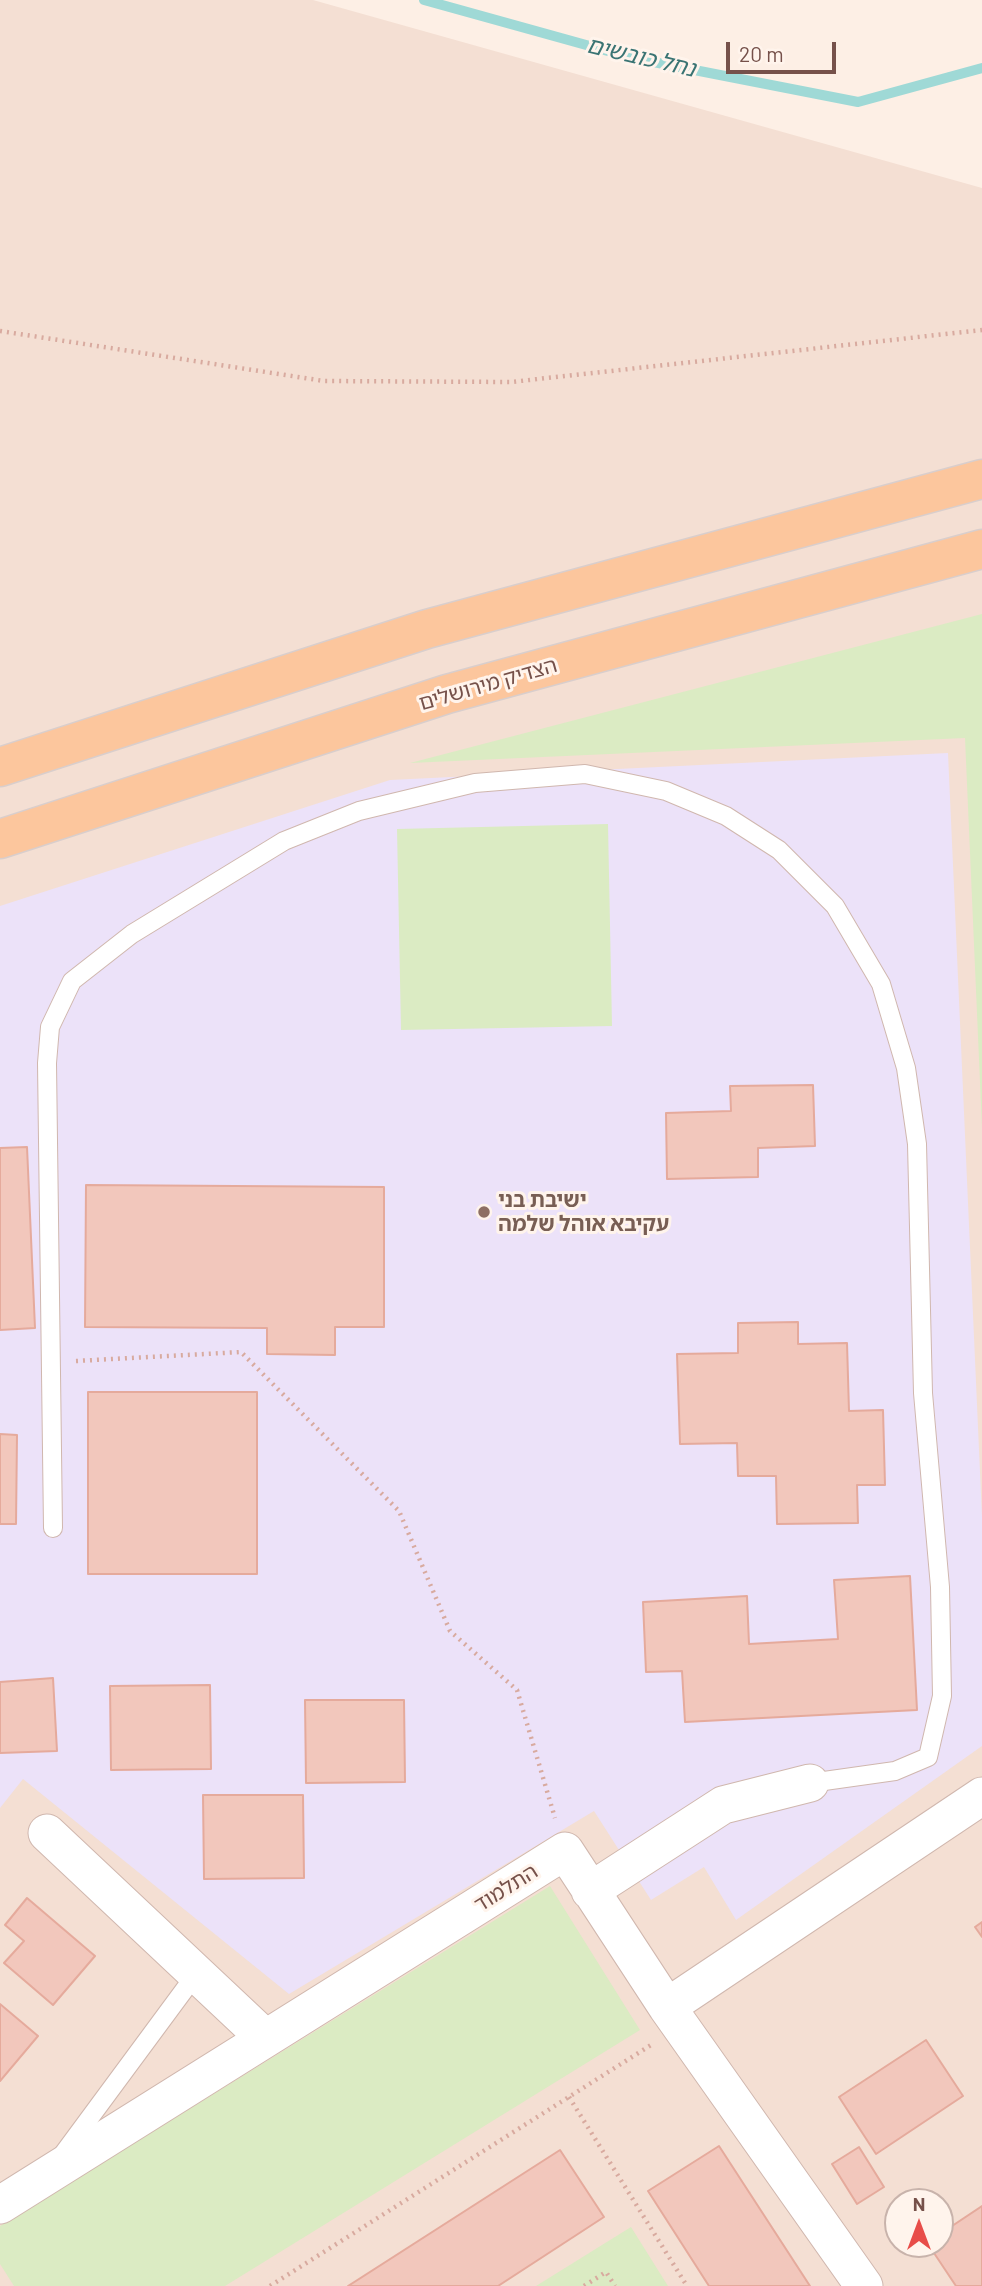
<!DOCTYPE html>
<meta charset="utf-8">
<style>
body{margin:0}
#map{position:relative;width:982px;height:2286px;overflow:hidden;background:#fdefe5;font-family:Barlow,sans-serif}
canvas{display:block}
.north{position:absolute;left:884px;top:2188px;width:70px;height:70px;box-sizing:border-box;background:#fff4ec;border:2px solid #c8b3ab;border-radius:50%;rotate:0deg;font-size:19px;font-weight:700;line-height:28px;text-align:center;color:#76514a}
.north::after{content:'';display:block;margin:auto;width:24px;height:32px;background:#e84d49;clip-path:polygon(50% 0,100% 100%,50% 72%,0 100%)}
.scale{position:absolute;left:726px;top:42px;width:110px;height:32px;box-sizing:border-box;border:4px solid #76514a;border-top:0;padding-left:9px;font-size:21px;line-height:24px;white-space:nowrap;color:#76514a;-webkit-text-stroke:5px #fff4ec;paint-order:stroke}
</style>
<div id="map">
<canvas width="982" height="2286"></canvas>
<div class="north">N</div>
<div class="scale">20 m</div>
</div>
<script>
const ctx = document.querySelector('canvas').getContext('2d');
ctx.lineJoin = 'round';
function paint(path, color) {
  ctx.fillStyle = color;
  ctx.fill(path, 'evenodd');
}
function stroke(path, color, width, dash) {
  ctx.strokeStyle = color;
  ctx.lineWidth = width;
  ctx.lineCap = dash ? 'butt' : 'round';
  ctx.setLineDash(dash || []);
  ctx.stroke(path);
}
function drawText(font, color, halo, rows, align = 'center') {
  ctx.font = font + ' Barlow,"Noto Sans Hebrew",sans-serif';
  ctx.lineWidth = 6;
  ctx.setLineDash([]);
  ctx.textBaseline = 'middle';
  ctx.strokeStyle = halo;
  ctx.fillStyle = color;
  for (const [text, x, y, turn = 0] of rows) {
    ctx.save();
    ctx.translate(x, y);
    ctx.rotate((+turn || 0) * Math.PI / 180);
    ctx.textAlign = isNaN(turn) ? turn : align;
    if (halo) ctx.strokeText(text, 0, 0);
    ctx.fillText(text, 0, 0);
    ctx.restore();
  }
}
paint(new Path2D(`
 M0 0H313L982 188V2286H0ZM898 2202H940V2244H898Z`), '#f4dfd3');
paint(new Path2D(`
 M948 753 982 1517V1746L736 1920 704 1867 651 1900 594 1811 289 1994 23 1779 0 1808V906L390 780Z`), '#ece2f9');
paint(new Path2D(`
 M982 614V1128L965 738 410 763Z
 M608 824 612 1026 401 1030 397 829Z
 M550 1886 640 2030 225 2286H14L0 2264V2226Z
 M631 2227 668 2286H536Z`), '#dbebc3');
stroke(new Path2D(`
 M424 0 633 58 858 102 982 68`), '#9fd9d6', 10);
const building = new Path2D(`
 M813 1085 815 1146 758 1148V1177L667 1179 666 1113 731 1111 730 1086Z
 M27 1147 35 1328 0 1330V1148Z
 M86 1185 384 1187V1327H335V1355L267 1354V1328L85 1327Z
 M798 1322V1344L847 1343 849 1411 883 1410 885 1485H857L858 1523 777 1524 776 1476H738L737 1443 680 1444 677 1354 738 1353V1323Z
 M88 1392H257V1574H88Z
 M0 1434 17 1435 16 1524H0Z
 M910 1576 917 1710 685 1722 682 1671 646 1672 643 1602 747 1596 749 1644 838 1639 834 1580Z
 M53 1678 57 1751 0 1753V1682Z
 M210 1685 211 1769 111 1770 110 1686Z
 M305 1700H404L405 1782 306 1783Z
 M203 1795H303L304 1878 204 1879Z
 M27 1898 95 1956 53 2005 4 1963 24 1941 5 1925Z
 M982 1922V1937L975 1927Z
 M0 2004 38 2036 0 2081Z
 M926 2040 963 2096 876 2154 839 2097Z
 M719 2146 810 2286H709L648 2191Z
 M859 2147 884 2187 857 2204 832 2164Z
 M560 2150 604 2217 498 2286H348Z
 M982 2206V2286H956L928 2244H940V2234Z`);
paint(building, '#f2c7bc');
stroke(building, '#e5aa9c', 2);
const lane = new Path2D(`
 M53 1528 47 1063 50 1027 72 981 132 934 284 841 359 811 475 783 585 774 666 791 726 816 779 850 835 906 881 984 906 1068 917 1144 923 1393 940 1587 942 1696 928 1757 895 1771 810 1783
 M63 2154 196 1974`);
const street = new Path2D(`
 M47 1833 265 2038
 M590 1891 723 1805 810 1783
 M667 2007 982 1796
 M0 2205 565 1851 667 2007 864 2286`);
const primary = new Path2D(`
 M0 767 427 629 982 479
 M0 839 447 694 982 549`);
stroke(lane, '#d0b7ae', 20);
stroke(street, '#d0b7ae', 39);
stroke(primary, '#d9cecc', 41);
stroke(new Path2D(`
 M0 331 324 381 511 382 982 330
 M76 1361 241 1352 399 1511 450 1631 517 1690 555 1818
 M569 2097 687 2286
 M270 2286 651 2045
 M584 2286 606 2272 615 2286`), '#d8aa9f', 4.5, [2, 5]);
stroke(lane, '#fff', 18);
stroke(street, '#fff', 37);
stroke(primary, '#fcc69d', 38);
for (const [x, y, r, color] of [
 [484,1212,7,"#8d6e63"]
]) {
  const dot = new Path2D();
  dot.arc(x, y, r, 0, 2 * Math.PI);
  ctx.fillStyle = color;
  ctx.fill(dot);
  stroke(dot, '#fff4ec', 2.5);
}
drawText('21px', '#76514a', '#fff4ec', [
 ["הצדיק מירושלים",488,684,-16],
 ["התלמוד",506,1888,-32]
]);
drawText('bold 21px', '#785e54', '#fff4ec', [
 ["ישיבת בני",498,1200],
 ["עקיבא אוהל שלמה",498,1224]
], 'left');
drawText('italic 23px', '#3a7473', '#fff4ec', [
 ["נחל כובשים",641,57,13]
]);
</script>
